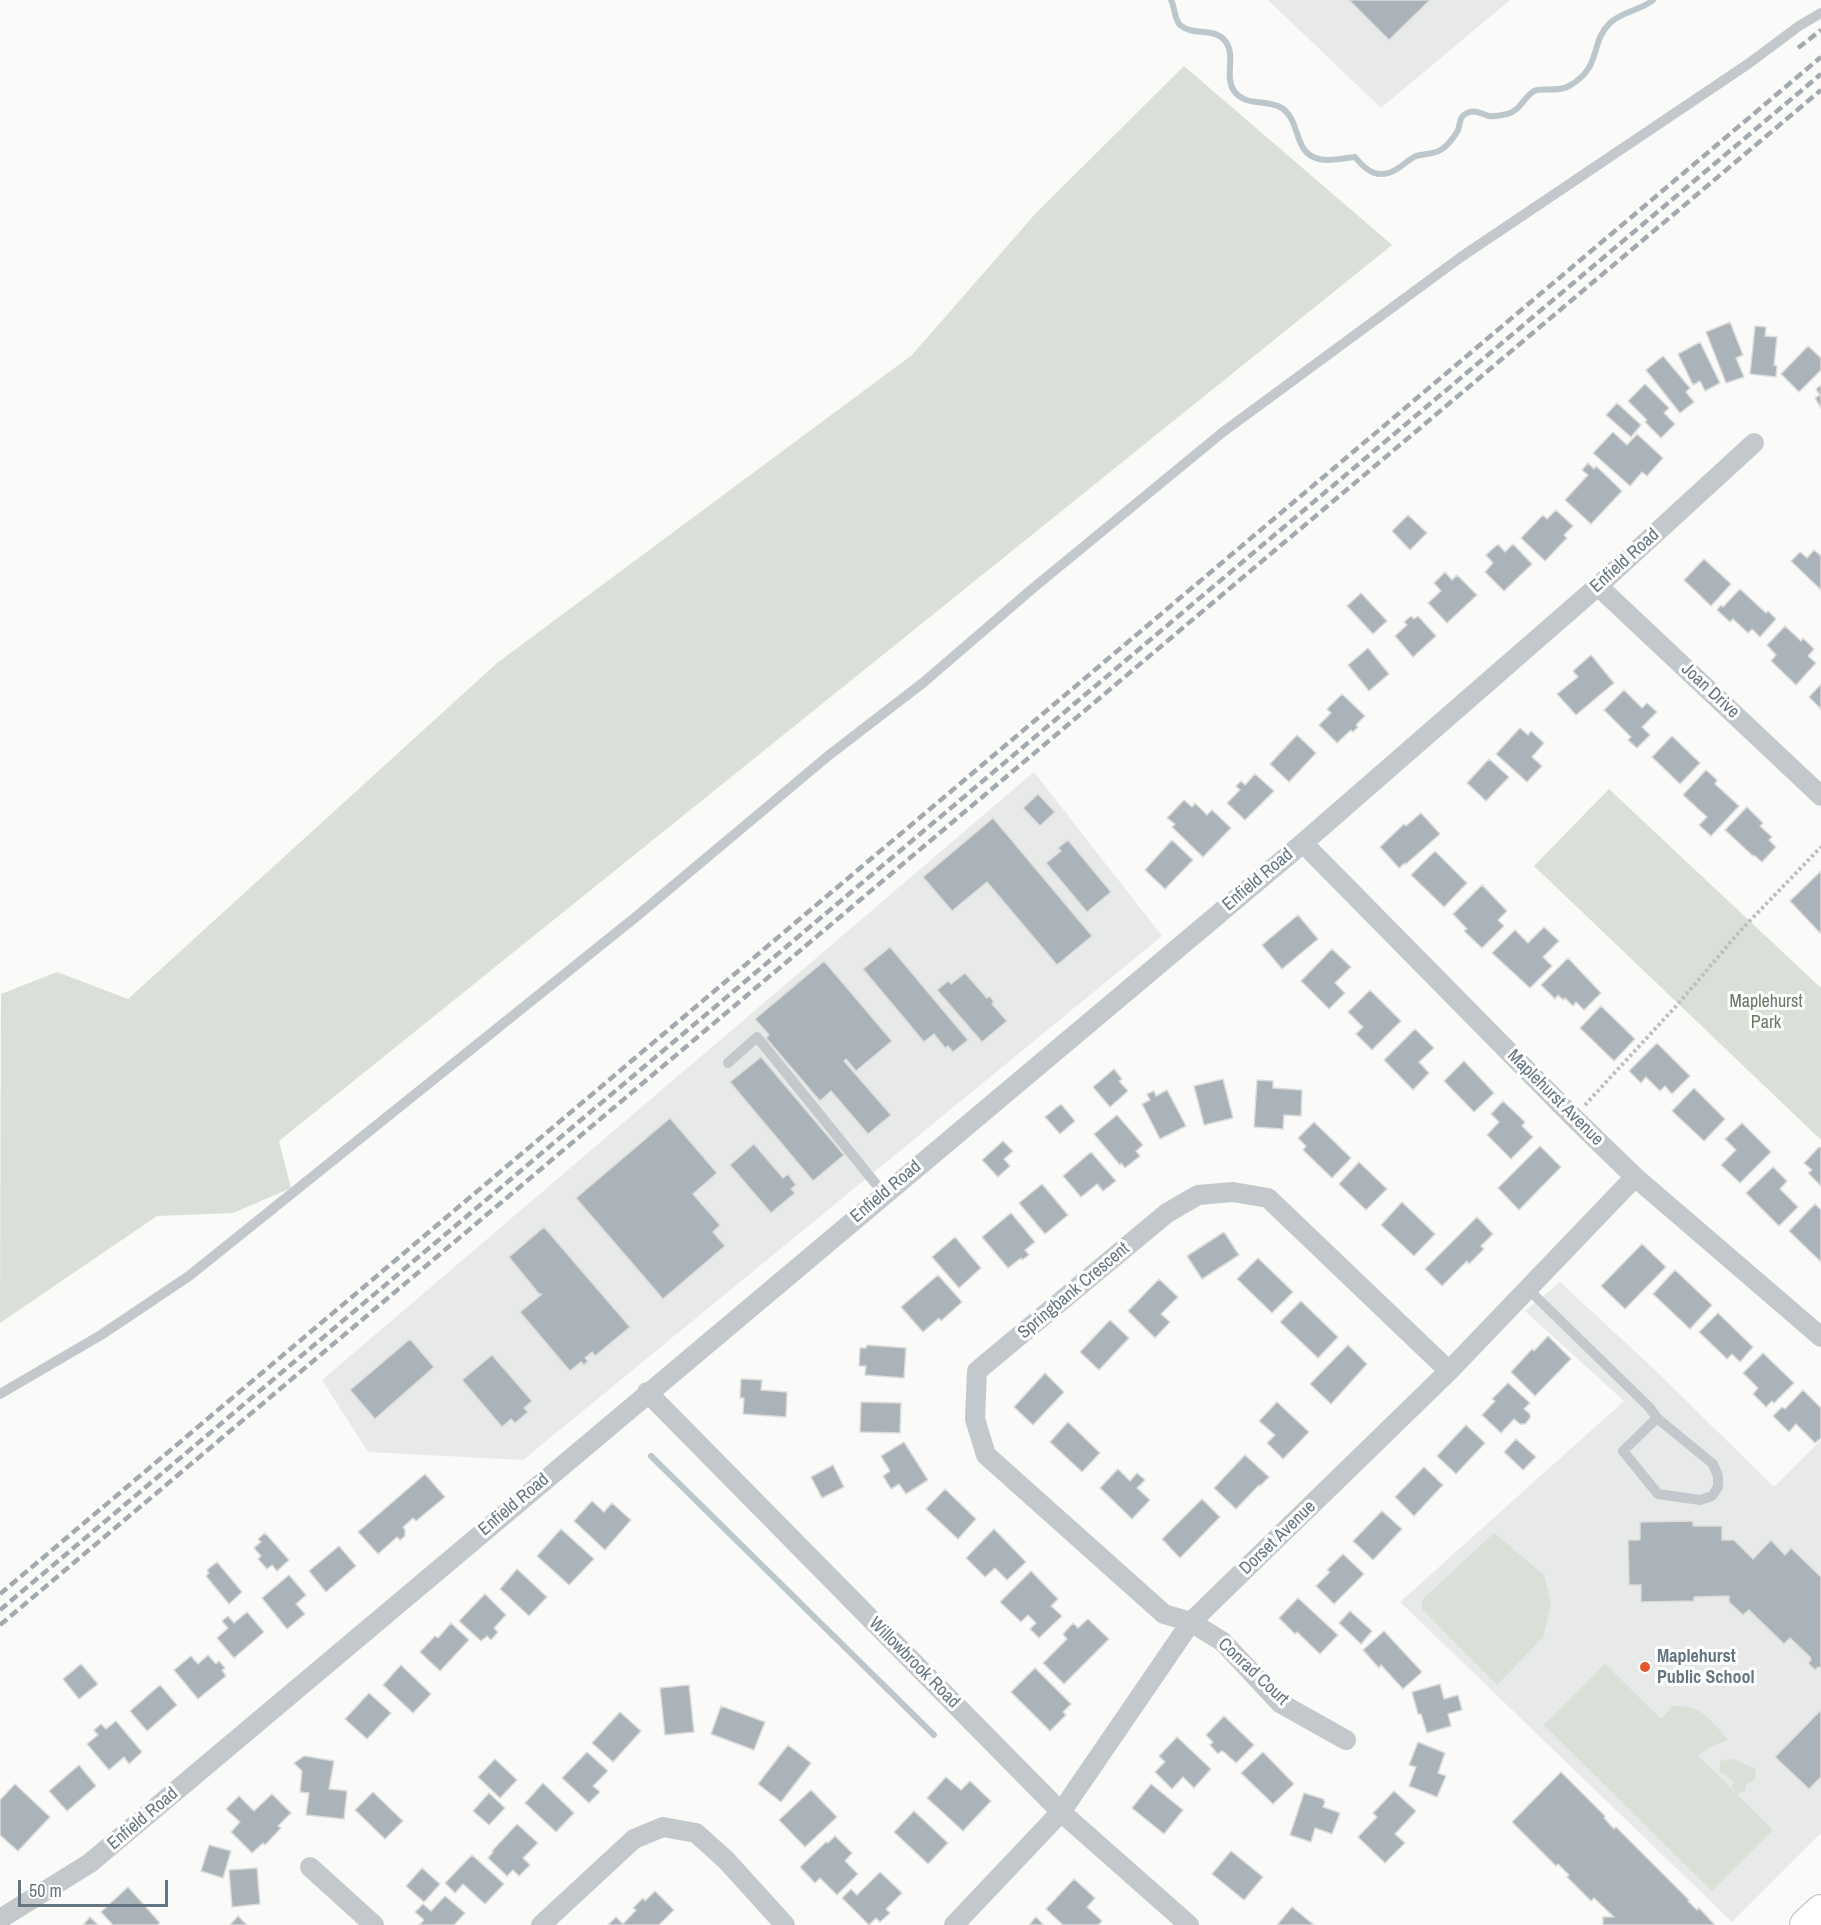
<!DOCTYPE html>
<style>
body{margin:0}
#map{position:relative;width:1821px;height:1925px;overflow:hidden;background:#fafaf8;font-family:"Archivo Narrow",sans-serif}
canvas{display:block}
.scale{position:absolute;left:18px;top:1880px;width:150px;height:27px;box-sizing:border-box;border:3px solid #657683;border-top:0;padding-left:8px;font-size:18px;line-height:21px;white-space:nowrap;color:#657683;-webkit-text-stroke:4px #fff;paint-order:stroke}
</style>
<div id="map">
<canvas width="1821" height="1925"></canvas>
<div class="scale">50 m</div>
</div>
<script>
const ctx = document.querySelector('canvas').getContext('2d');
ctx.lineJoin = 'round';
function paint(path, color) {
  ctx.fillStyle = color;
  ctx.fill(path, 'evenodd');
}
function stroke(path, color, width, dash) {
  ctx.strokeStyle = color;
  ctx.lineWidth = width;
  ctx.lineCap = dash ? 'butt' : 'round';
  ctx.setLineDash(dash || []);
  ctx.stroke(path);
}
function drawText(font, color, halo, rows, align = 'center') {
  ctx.font = font + ' "Archivo Narrow",sans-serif';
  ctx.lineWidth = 6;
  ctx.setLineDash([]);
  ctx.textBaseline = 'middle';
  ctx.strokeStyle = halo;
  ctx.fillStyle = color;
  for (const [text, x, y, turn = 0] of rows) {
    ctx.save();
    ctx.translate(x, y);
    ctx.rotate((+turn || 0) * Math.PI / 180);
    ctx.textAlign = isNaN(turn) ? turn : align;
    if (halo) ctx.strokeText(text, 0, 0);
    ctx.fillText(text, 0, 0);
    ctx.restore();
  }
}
paint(new Path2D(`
 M1268 0H1510L1381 108Z
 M1034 772 1162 936 523 1460 368 1452 322 1380Z
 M1560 1282 1655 1370 1774 1487 1821 1440V1833L1732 1922 1400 1602 1624 1401 1525 1311Z`), '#e8e9e9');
paint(new Path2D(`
 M1184 66 1392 245 279 1141 291 1188 233 1213 157 1216 0 1323 1 994 57 972 128 999 497 663 912 355 1036 213Z
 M1609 789 1821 988V1140L1534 866Z
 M1494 1533 1544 1575 1551 1604 1543 1637 1497 1685 1422 1609V1600Z
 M1605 1664 1661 1719 1673 1706C1702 1705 1711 1720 1728 1740L1712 1746 1698 1756 1736 1793 1732 1787 1734 1782 1720 1772V1761L1733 1759 1756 1769 1755 1779 1746 1784V1790L1737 1794 1773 1830 1712 1891 1544 1725Z`), '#dadfd7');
stroke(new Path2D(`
 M1171 0C1175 7 1174 19 1180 25 1194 37 1214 26 1226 42 1236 57 1224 76 1234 91 1246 107 1265 99 1280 107 1302 119 1292 153 1319 159 1330 162 1344 158 1355 157 1367 172 1379 180 1397 169 1404 165 1409 159 1416 156 1424 154 1436 154 1442 149 1447 146 1454 137 1457 132 1461 125 1458 117 1467 113 1475 109 1482 114 1489 116 1494 117 1502 115 1507 114 1520 111 1524 97 1534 91 1542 87 1556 93 1569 86 1603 67 1589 43 1610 23 1622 11 1640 11 1653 0
 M651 1456 934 1735`), '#bbc7cb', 6);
const building = new Path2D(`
 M1349 0H1430L1389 40Z
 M1730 322 1743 355 1736 358 1744 377 1726 383 1706 332Z
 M1755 326 1766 327 1765 336 1777 337 1774 365 1777 366 1776 377 1750 374Z
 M1700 342 1720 383 1705 391 1700 381 1693 385 1678 354Z
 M1808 346 1821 358V370L1799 392 1781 374Z
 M1663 356 1690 388 1686 392 1694 402 1680 413 1646 370Z
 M1645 384 1669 408 1664 413 1675 424 1661 438 1645 422 1647 420 1628 401Z
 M1821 385V408L1815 398 1820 395 1816 389Z
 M1617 403 1641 425 1631 437 1606 415Z
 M1613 432 1627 445 1637 434 1663 458 1647 476 1642 472 1630 486 1593 453Z
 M1588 463 1594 469 1596 466 1622 491 1591 524 1565 500 1588 475 1582 470Z
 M1556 510 1573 526 1564 535 1567 538 1545 561 1521 538 1543 515 1547 519Z
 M1408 515 1427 533 1410 550 1392 531Z
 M1498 544 1505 552 1513 544 1532 564 1504 591 1485 572 1493 563 1486 555Z
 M1814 550 1821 556V590L1791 561 1800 552 1807 558Z
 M1704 559 1731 584 1711 606 1684 580Z
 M1445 572 1452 580 1457 575 1477 595 1447 623 1428 603 1441 591 1434 583Z
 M1740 589 1766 613 1768 611 1776 619 1760 637 1752 629 1748 633 1733 619 1730 622 1717 610 1721 605 1723 607Z
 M1361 593 1387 621 1373 634 1347 606Z
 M1411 616 1414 619 1418 616 1436 636 1413 657 1395 636 1407 625 1404 622Z
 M1785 626 1801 641 1803 638 1814 649 1808 656 1816 663 1796 685 1771 661 1776 655 1767 645Z
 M1368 648 1389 674 1369 691 1348 665Z
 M1591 655 1614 683 1576 715 1557 694 1578 677 1573 671Z
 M1821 684V709L1809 697Z
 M1624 690 1642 708 1647 703 1657 712 1642 727 1650 735 1637 748 1628 740 1631 737 1604 710Z
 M1342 694 1365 716 1356 725 1358 727 1353 732 1351 730 1337 743 1319 725 1331 713 1327 709Z
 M1520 728 1528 735 1531 731 1544 743 1532 757 1542 766 1527 782 1496 754Z
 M1297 735 1316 753 1289 782 1270 764Z
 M1672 736 1700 763 1680 784 1652 757Z
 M1489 759 1509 777 1486 801 1467 783Z
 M1706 770 1717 780 1715 784 1739 806 1711 836 1699 825 1707 817 1683 795Z
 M1255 774 1274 791 1245 820 1227 803 1240 790 1236 786 1241 781 1245 785Z
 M1038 794 1055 812 1040 826 1023 808Z
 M1184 800 1192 807 1195 803 1207 815 1212 810 1231 828 1203 857 1172 827 1175 824 1167 818Z
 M1747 807 1763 823 1760 826 1772 837 1769 840 1776 847 1762 862 1754 855 1753 856 1725 830Z
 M1421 813 1440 834 1406 864 1405 863 1399 868 1380 847 1404 824 1406 826Z
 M993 818 1092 936 1057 965 987 882 952 911 923 877Z
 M1068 840 1111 892 1087 912 1046 863 1061 851 1058 848Z
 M1172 840 1193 860 1165 889 1145 870Z
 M1435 851 1467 883 1444 907 1411 875Z
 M1821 871V932L1820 933 1790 901Z
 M1482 885 1507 911 1498 920 1504 926 1482 948 1464 931 1467 929 1453 914Z
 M1298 915 1318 939 1282 969 1262 945Z
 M1544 927 1559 941 1543 957 1552 966 1530 988 1492 953 1515 930 1528 943Z
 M890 947 968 1040 953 1052 948 1046 945 1048 934 1034 924 1042 863 969Z
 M1332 949 1351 967 1335 983 1345 993 1329 1009 1301 981Z
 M1568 958 1601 993 1584 1010 1576 1002 1573 1006 1565 998 1563 1000 1558 995 1555 999 1541 985Z
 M824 961 892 1041 856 1071 846 1059 844 1061 891 1115 868 1134 831 1091 820 1101 766 1038 769 1035 755 1019Z
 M965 973 987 998 990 996 994 1002 992 1004 1007 1021 982 1042 937 990 948 981 951 984Z
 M1370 990 1401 1021 1372 1050 1356 1034 1363 1027 1348 1012Z
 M1601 1006 1635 1039 1614 1061 1580 1028Z
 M1415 1029 1434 1048 1419 1062 1429 1073 1413 1090 1384 1060Z
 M1657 1043 1690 1076 1672 1094 1665 1086 1660 1091 1646 1077 1641 1083 1629 1071Z
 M761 1057 844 1155 813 1181 730 1082Z
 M1464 1061 1494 1093 1474 1112 1444 1081Z
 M1114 1069 1122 1079 1119 1081 1128 1091 1110 1107 1093 1087Z
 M1223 1079 1233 1118 1204 1125 1194 1086Z
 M1257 1080 1273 1081V1088L1302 1090 1301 1116 1284 1115 1283 1129 1254 1127Z
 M1694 1088 1725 1119 1704 1141 1672 1111Z
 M1167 1090 1186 1126 1160 1139 1142 1104 1150 1100 1147 1094 1154 1091 1156 1096Z
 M1503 1101 1525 1122 1522 1126 1533 1137 1511 1159 1487 1135 1499 1122 1491 1114Z
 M1061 1104 1075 1121 1060 1134 1045 1117Z
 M1117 1115 1143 1145 1136 1151 1140 1156 1125 1168 1121 1163 1120 1165 1094 1134Z
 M670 1118 717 1173 693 1194 720 1225 713 1232 725 1246 663 1299 576 1198Z
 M1314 1122 1351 1158 1332 1178 1303 1150 1306 1146 1298 1138Z
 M1742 1123 1771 1152 1740 1183 1721 1165 1736 1150 1725 1139Z
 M1003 1141 1013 1151 1004 1159 1010 1166 998 1177 982 1160Z
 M754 1144 783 1178 788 1174 796 1185 791 1189 795 1193 771 1213 730 1165Z
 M1540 1146 1561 1167 1519 1210 1498 1188Z
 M1819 1147 1821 1148V1186L1808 1173 1812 1170 1804 1163Z
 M1091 1152 1116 1181 1103 1191 1097 1184 1081 1197 1063 1176Z
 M1359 1162 1387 1189 1366 1210 1339 1184Z
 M1773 1167 1787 1181 1780 1189 1798 1207 1779 1226 1746 1193Z
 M1042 1184 1068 1215 1045 1234 1019 1203Z
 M1402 1202 1435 1234 1414 1256 1381 1225Z
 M1815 1204 1821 1210V1262L1789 1231Z
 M1011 1213 1035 1242 1025 1250 1029 1255 1022 1260 1021 1258 1008 1268 982 1237Z
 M1477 1217 1493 1234 1481 1246 1484 1249 1469 1264 1467 1261 1442 1286 1425 1269Z
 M544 1227 630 1327 595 1356 592 1352 585 1358 588 1361 584 1365 581 1362 570 1371 520 1312 542 1294H539L509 1257Z
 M1224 1232 1239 1255 1202 1279 1187 1256Z
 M955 1237 981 1268 959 1288 932 1257Z
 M1642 1244 1666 1267 1625 1309 1601 1286Z
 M1258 1258 1293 1292 1272 1313 1237 1279Z
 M1675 1270 1712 1305 1690 1329 1653 1294Z
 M938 1275 962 1302 941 1321 939 1318 923 1332 901 1307Z
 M1159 1279 1178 1297 1161 1314 1170 1322 1155 1338 1128 1311Z
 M1301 1301 1338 1337 1318 1358 1280 1322Z
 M1718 1313 1753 1347 1740 1362 1732 1354 1727 1359 1699 1332Z
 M1110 1320 1129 1338 1099 1370 1080 1352Z
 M1548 1336 1571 1359 1535 1396 1511 1372 1532 1349 1534 1351Z
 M410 1339 434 1367 375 1419 350 1390Z
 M867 1345 906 1348 904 1378 865 1375 866 1366H859L860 1348H866Z
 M1348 1345 1367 1364 1331 1404 1310 1384Z
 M1763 1353 1794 1383 1774 1403 1772 1401 1766 1407 1753 1394 1758 1388 1743 1373Z
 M492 1355 532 1401 524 1408 528 1412 515 1423 511 1419 502 1427 462 1380Z
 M1045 1373 1064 1392 1033 1425 1014 1407Z
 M741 1379 762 1380 761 1390 787 1392 786 1417 743 1414 744 1398H740Z
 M1508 1383 1530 1403 1524 1409 1530 1414V1418L1525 1424H1520L1514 1419 1501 1433 1482 1415 1495 1401 1492 1399Z
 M1803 1390 1821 1408V1438L1815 1443 1796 1424 1789 1432 1773 1416 1782 1407 1785 1409Z
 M861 1402 901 1403 900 1433 860 1432Z
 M1277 1402 1309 1432 1283 1459 1267 1443 1275 1435 1259 1421Z
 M1068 1422 1100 1453 1082 1472 1050 1442Z
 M1466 1425 1485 1443 1456 1474 1437 1456Z
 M1516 1439 1536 1457 1523 1470 1504 1452Z
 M904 1442 928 1480 906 1494 899 1484 891 1489 883 1476 890 1471 881 1456Z
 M1245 1455 1269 1477 1260 1486 1259 1485 1236 1509 1214 1488Z
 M833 1465 844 1487 822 1498 811 1477Z
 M1424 1467 1443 1485 1414 1516 1395 1497Z
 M1118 1469 1130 1481 1137 1473 1145 1480 1137 1488 1150 1500 1132 1519 1100 1488Z
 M425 1474 445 1497 416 1521 413 1518 403 1527 405 1530V1536L400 1540 397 1537 378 1554 358 1532Z
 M945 1489 976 1519 958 1539 926 1509Z
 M1202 1499 1220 1517 1180 1558 1162 1539Z
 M592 1501 604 1512 612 1503 631 1520 605 1550 574 1521Z
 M1382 1511 1402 1529 1373 1560 1353 1541Z
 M1693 1521V1526H1722V1540H1734L1753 1559 1771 1540 1785 1555 1791 1548 1821 1577V1668L1818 1667 1815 1670 1808 1663 1811 1660 1810 1657 1790 1638 1784 1644 1749 1610 1743 1615 1729 1602V1596L1694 1597V1601L1641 1602V1585H1629L1628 1540H1640V1522Z
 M561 1529 594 1559 569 1585 537 1556Z
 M994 1529 1026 1562 1007 1580 995 1568 985 1577 966 1558Z
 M265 1533 289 1560 277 1571 272 1565 267 1569 258 1559 261 1556 254 1548 261 1542 258 1539Z
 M339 1546 356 1566 326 1592 309 1571Z
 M1343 1554 1364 1574 1334 1604 1316 1586 1330 1572 1327 1570Z
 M217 1562 242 1592 229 1604 206 1576 209 1573 207 1570Z
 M517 1569 547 1597 529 1616 500 1589Z
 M1031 1571 1058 1599 1051 1606 1062 1616 1039 1638 1030 1629 1036 1623 1028 1615 1021 1622 1000 1602Z
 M289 1575 306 1595 296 1604 305 1614 287 1629 262 1598Z
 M485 1594 506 1615 494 1628 498 1632 491 1640 487 1636 481 1641 459 1621Z
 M1298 1598 1338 1635 1320 1654 1297 1632 1295 1634 1279 1618Z
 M1350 1611 1372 1631 1361 1644 1339 1623Z
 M247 1612 264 1632 234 1658 217 1638 228 1628 222 1621 228 1616 234 1623Z
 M1088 1619 1109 1639 1064 1684 1043 1663 1067 1639 1063 1634 1073 1623 1078 1628Z
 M451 1623 469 1640 440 1671 420 1652 435 1636 438 1638Z
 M1384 1631 1422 1672 1403 1689 1381 1665 1379 1668 1363 1650Z
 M208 1655 216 1664 219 1661 225 1668 222 1670 226 1676 198 1699 174 1670 191 1656 198 1664Z
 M81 1664 98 1684 79 1699 63 1679Z
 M401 1665 431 1694 413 1713 383 1685Z
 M1035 1668 1071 1704 1063 1712 1066 1715 1050 1731 1011 1692Z
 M1440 1684 1444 1699 1458 1695 1462 1710 1448 1714 1451 1726 1427 1733 1421 1714H1418L1412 1692Z
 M160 1685 177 1705 147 1731 130 1711Z
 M689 1685 694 1732 665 1735 660 1688Z
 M369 1693 391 1713 367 1739 345 1719Z
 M721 1706 765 1722 754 1750 711 1734Z
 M1821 1710V1777L1809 1789 1775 1757Z
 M620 1712 641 1731 613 1762 592 1743Z
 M1224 1716 1254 1745 1236 1763 1224 1752 1221 1751 1218 1754 1210 1745 1213 1742 1206 1735Z
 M116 1721 142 1752 129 1764 124 1757 109 1770 87 1744 98 1735 94 1730 101 1724 106 1729Z
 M1177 1737 1211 1769 1194 1788 1183 1777 1172 1789 1155 1772 1165 1762 1159 1756Z
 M1418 1742 1445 1753 1438 1773 1446 1776 1437 1797 1409 1786 1416 1767 1409 1765Z
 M788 1745 811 1763 781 1802 758 1784Z
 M587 1752 608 1771 593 1786 600 1792 589 1803 562 1778Z
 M1263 1752 1294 1784 1273 1804 1241 1773Z
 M304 1756 334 1761 329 1789 347 1791 344 1819 306 1815 309 1793 300 1792 302 1771 294 1763Z
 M495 1759 517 1780 500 1798 478 1777Z
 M79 1765 96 1786 67 1811 49 1791Z
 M1561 1772 1605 1816 1604 1818 1614 1829 1616 1827 1689 1900 1688 1901 1697 1910 1699 1908 1715 1925H1603V1917H1614L1594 1898 1591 1901 1567 1877 1569 1875 1558 1864 1556 1866 1512 1822Z
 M946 1777 961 1790 970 1781 991 1801 963 1831 927 1798Z
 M543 1783 574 1813 556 1832 525 1803Z
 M15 1784 50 1817 18 1851 0 1835V1800Z
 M1151 1784 1183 1810 1164 1834 1132 1808Z
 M811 1790 837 1817 805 1847 779 1820Z
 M1394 1791 1416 1811 1395 1834 1405 1843 1385 1863 1358 1837 1377 1817 1373 1813Z
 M373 1792 403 1821 385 1839 355 1810Z
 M489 1793 505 1808 489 1825 473 1811Z
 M1304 1793 1323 1799 1325 1802 1323 1807 1340 1813 1332 1834 1315 1828 1311 1842 1290 1835Z
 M272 1794 291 1813 278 1826 281 1828 265 1845 263 1843 252 1853 231 1832 240 1822 226 1809 239 1796 254 1811Z
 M914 1811 948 1843 928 1864 894 1832Z
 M517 1824 538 1843 523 1858 530 1865 519 1876 513 1870 507 1876 488 1858 493 1852 492 1851Z
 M835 1836 852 1853 845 1861 858 1874 837 1895 820 1878 815 1883 800 1867 826 1842 828 1843Z
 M209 1845 231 1851 223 1878 201 1871Z
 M1231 1851 1263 1877 1244 1900 1212 1874Z
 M472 1855 504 1884 485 1904 463 1884 455 1893 445 1883Z
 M257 1868 260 1904 232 1907 229 1870Z
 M422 1868 440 1884 424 1902 406 1886Z
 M880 1872 902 1893 886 1909 890 1913 880 1922 876 1918 869 1925 842 1898 851 1889 857 1895Z
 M1074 1879 1095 1898 1087 1907 1102 1921 1098 1925H1063L1046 1909Z
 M128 1887 160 1923 157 1925H113L101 1912Z
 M655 1891 674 1910 659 1925H608L616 1917 623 1924 636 1910 633 1908 643 1898 645 1901Z
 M445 1896 465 1913 454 1925H419L424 1920 415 1912 423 1904 431 1911Z
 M1292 1907 1314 1925H1277Z
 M238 1916 247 1925H230Z
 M90 1917 98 1925H83Z
 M1036 1917 1044 1925H1029Z`);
paint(building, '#aab3b9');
stroke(building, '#dcdcda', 1.5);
const primary = new Path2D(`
 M1806 1925 1821 1911`);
stroke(primary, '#b5babe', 34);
stroke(new Path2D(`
 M1585 1105 1678 1004 1741 930 1821 847`), '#bbbfc2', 4, [3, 3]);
stroke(new Path2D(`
 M728 1063 757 1037 884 1194
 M1528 1289 1649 1407 1657 1418 1713 1464 1718 1476V1487L1712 1496 1700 1500 1658 1494 1623 1451 1657 1418
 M0 1394 101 1335 189 1276 637 916 828 756 924 682 1032 589 1223 432 1461 257 1748 64 1799 26 1821 13`), '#c3c8cc', 10);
stroke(new Path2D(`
 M1598 586 1821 796
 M1303 843 1574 1118 1635 1177 1821 1337
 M647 1392 1061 1812 1189 1925
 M1346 1740 1280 1703 1223 1642 1191 1622 1164 1614 986 1455 975 1419 977 1371 1167 1213 1198 1195 1233 1192 1268 1198 1449 1371
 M310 1867 374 1925
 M0 1919 90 1863 1303 843 1598 586 1754 443
 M541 1925 634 1839 663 1827 696 1833 726 1860 785 1925
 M954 1925 1061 1812 1191 1622 1449 1371 1635 1177`), '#c3c8cc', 20);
stroke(primary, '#fff', 32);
stroke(new Path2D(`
 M1798 48 1821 30
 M0 1594 1821 57
 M0 1610 1821 74
 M0 1625 1821 90`), '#a2aab0', 4.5, [9, 4.5]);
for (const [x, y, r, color] of [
 [1645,1667,6,"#e4572e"]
]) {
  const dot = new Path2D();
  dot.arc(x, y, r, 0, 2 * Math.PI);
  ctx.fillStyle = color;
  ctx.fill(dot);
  stroke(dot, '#fff', 2);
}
drawText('18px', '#657683', '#fff', [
 ["Enfield Road",1625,561,-42],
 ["Joan Drive",1710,691,43],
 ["Enfield Road",1258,880,-40],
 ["Maplehurst Avenue",1555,1098,45],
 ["Enfield Road",886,1192,-40],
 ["Springbank Crescent",1074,1291,-40],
 ["Enfield Road",514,1505,-40],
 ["Dorset Avenue",1278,1538,-44],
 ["Willowbrook Road",914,1663,45],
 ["Conrad Court",1253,1672,43],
 ["Enfield Road",143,1819,-40]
]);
drawText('18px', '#687a64', '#fff', [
 ["Maplehurst",1766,1002],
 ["Park",1766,1023]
]);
drawText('bold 18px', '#657683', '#fff', [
 ["Maplehurst",1657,1657],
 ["Public School",1657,1678]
], 'left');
</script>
